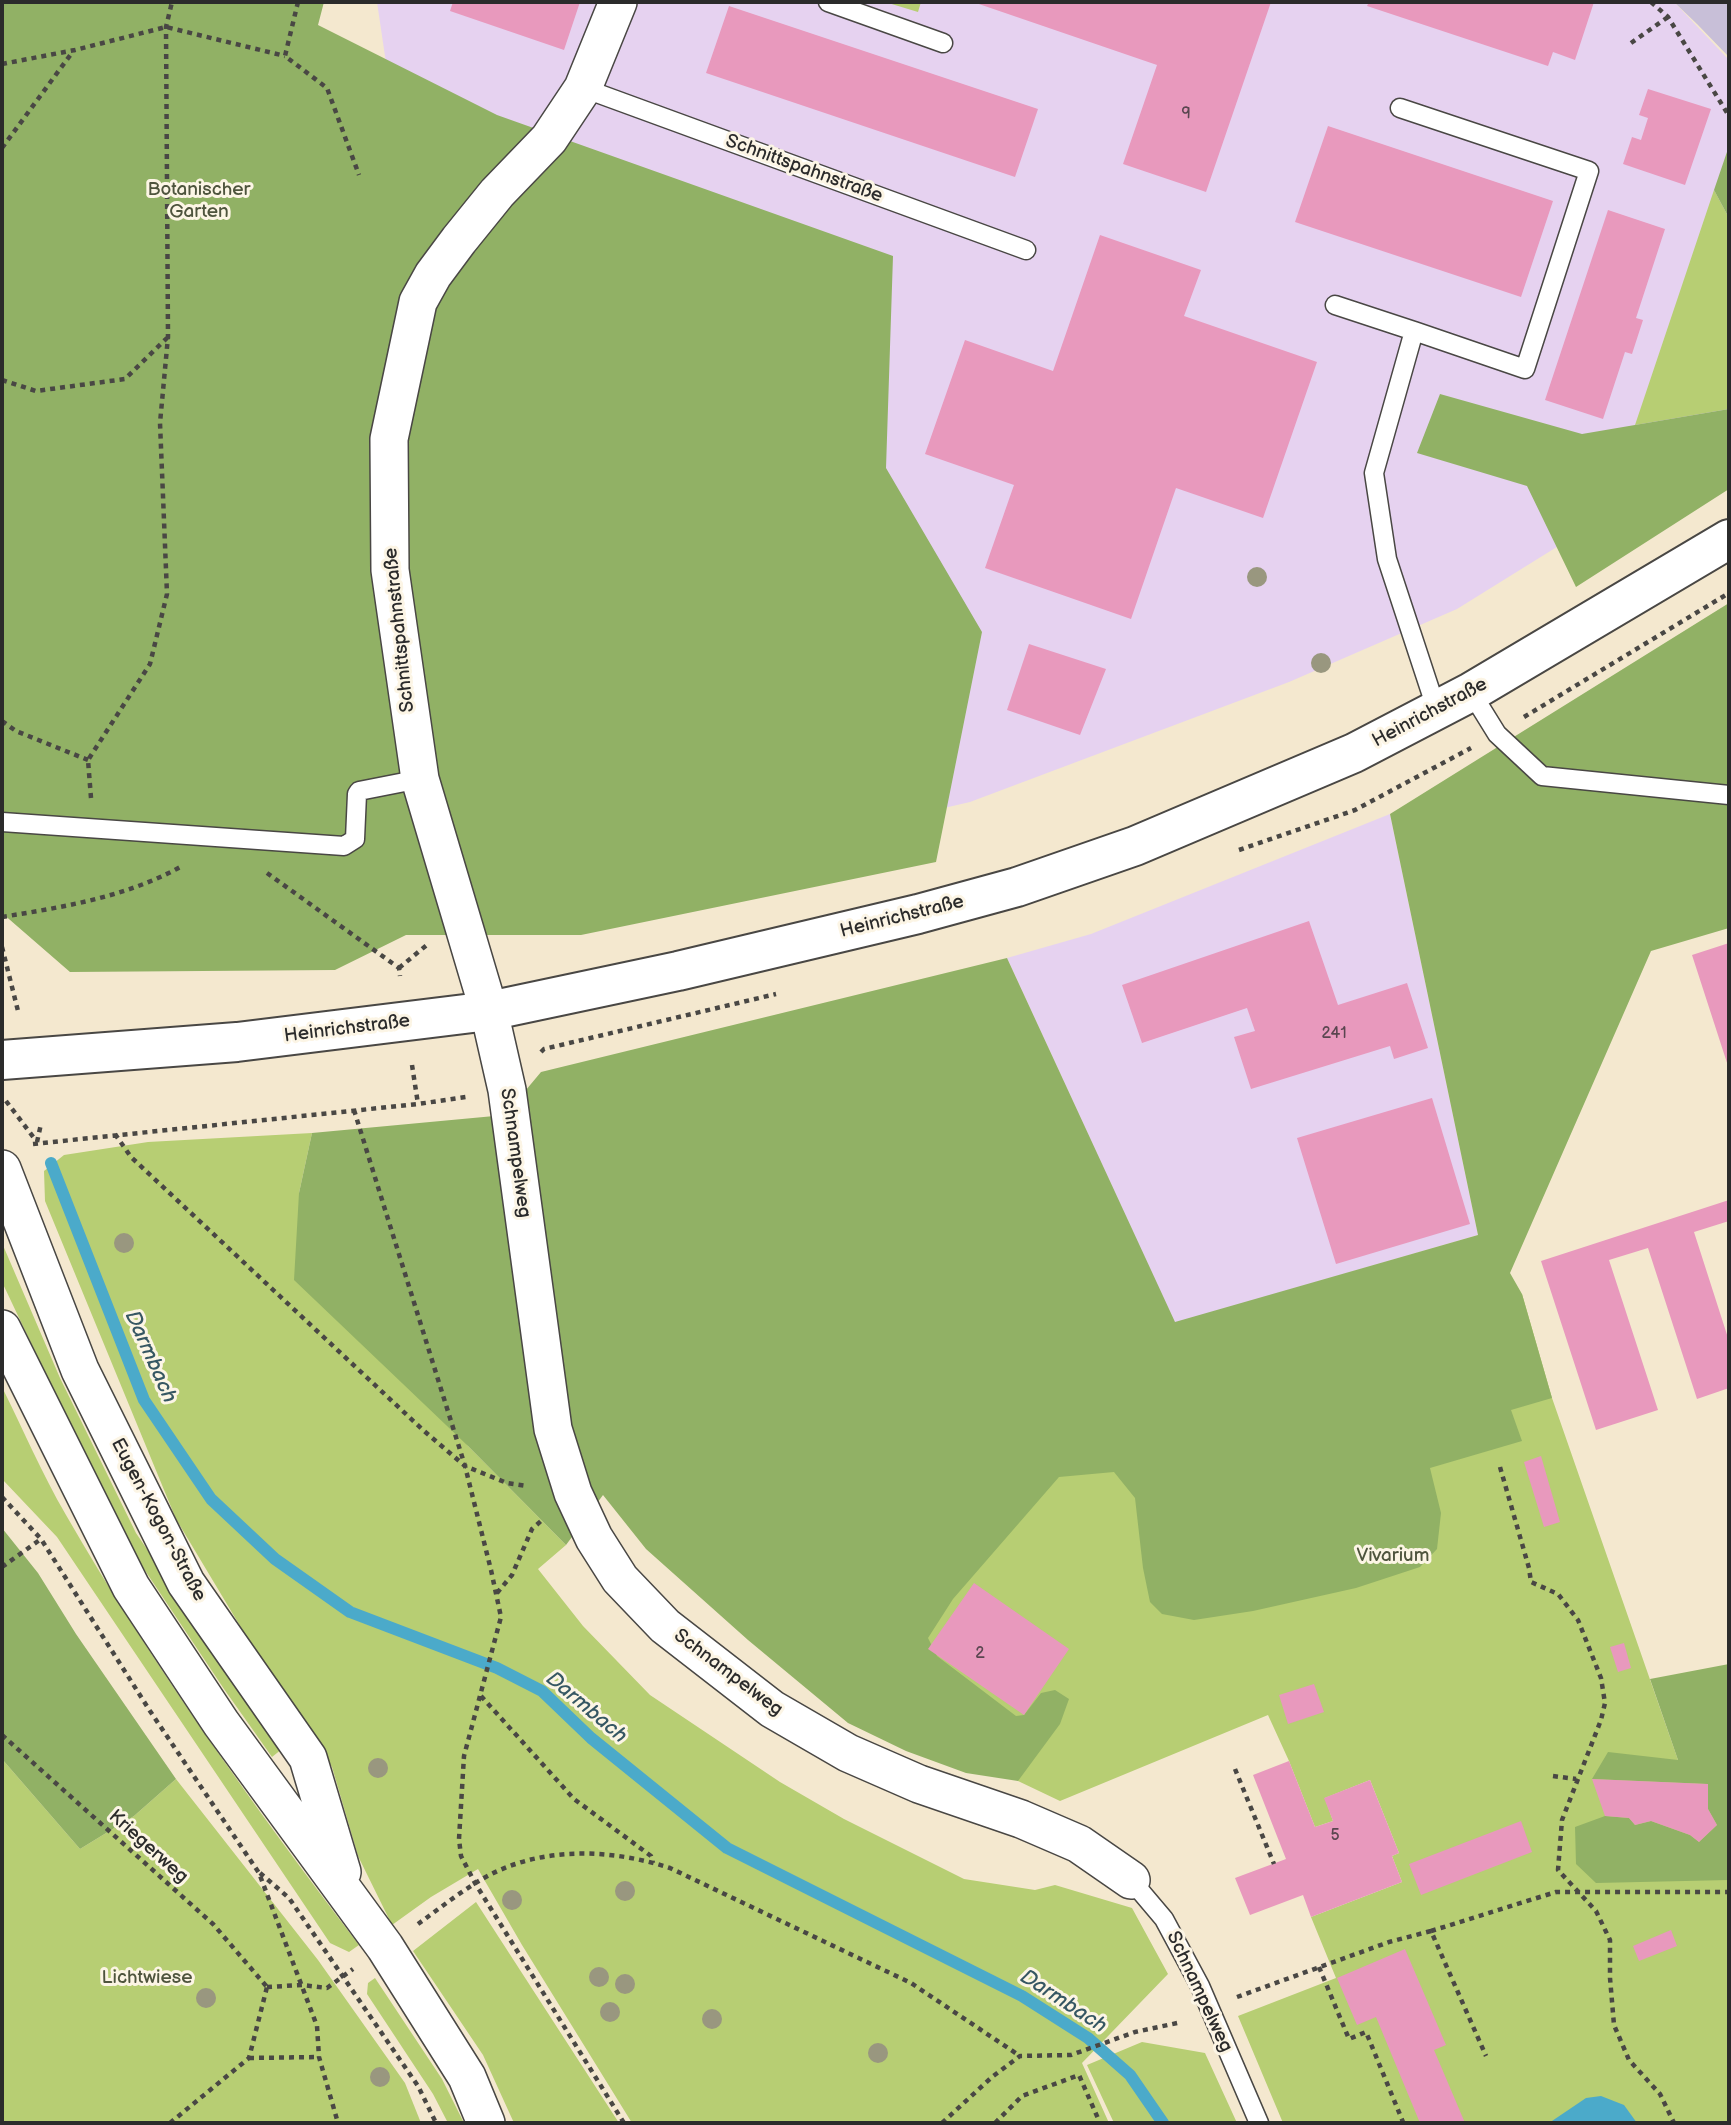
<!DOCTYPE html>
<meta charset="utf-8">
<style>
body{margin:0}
#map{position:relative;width:1731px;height:2125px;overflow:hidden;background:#f4e8cf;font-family:"Balsamiq Sans",sans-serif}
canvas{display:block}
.frame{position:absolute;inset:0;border:4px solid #2b2b2b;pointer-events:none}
</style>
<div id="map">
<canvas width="1731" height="2125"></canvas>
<div class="frame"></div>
</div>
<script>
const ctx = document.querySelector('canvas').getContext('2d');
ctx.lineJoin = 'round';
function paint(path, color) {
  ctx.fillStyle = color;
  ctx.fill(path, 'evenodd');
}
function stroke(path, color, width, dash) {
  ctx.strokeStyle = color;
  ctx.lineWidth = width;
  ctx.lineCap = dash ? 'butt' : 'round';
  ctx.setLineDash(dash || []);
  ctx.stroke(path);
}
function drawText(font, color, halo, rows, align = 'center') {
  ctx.font = font + ' "Balsamiq Sans",sans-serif';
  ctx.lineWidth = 6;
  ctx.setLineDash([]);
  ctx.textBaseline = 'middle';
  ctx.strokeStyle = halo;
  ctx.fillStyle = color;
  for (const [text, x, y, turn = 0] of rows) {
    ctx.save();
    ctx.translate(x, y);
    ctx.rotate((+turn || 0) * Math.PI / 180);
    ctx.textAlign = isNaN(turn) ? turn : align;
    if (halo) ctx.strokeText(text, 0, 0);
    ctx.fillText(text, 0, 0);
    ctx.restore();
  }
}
paint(new Path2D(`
 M377 2H1674L1729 60V440L1457 609 1289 682 970 802 511 908Z
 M1390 814 1478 1235 1175 1323 1007 958 1091 934Z`), '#e6d2f0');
paint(new Path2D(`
 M1674 2H1729V57L1697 24Z`), '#c8bfd8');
paint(new Path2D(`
 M885 2H921L918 12Z
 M1714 190 1729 218V409L1635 425Z
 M312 1133 299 1193 468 1446 566 1545 538 1569 583 1626 650 1695 780 1782 844 1819 964 1879 1035 1890 1055 1885 1132 1908 1168 1974 1082 2063 1109 2123H632L522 1945 478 1869 431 1897 392 1925 358 1856 332 1767 267 1671 176 1519 45 1201 44 1171 64 1155 148 1142Z
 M2 1243 60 1378 136 1533 282 1749 272 1757 224 1689 124 1539 2 1282Z
 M1522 1294 1552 1398 1678 1760 1729 1761V2123H1283L1238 2016 1336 1978 1311 1917 1402 1882 1392 1856 1399 1853 1370 1780 1325 1798 1333 1821 1315 1827 1289 1761 1268 1715 1060 1801 1018 1781 835 1537Z
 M2 1387C23 1429 42 1474 66 1515 153 1666 254 1807 359 1945L349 1952 330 1943 57 1537 2 1479Z
 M2 1759 80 1849 134 1816 176 1779 318 1960 405 2083 421 2123H2Z
 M476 1902 619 2123H514L483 2055 413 1951Z
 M375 1978 442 2079 464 2123H448L433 2094 367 1994 368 1983Z
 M1142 2042 1205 2053 1237 2123H1114L1087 2065Z`), '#b7ce73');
paint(new Path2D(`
 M2 2H324L318 25 497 115 893 256 886 468 982 632 936 862 581 935H406L335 970 70 972 2 913Z
 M1729 146V218L1714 190Z
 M1440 394 1582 434 1729 409V489L1576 587 1527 486 1417 453Z
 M1729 603V928L1651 951 1510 1273 1522 1294 1552 1398 1511 1410 1522 1441 1430 1468 1441 1513 1437 1549 1420 1567 1356 1588 1253 1611 1194 1620 1162 1614 1150 1602 1143 1568 1135 1498 1114 1472 1059 1477 953 1599 928 1638 937 1656 1016 1716 1024 1715 1041 1693 1055 1690 1069 1699 1060 1724 1018 1781 966 1773 906 1751 848 1723 748 1640 646 1549 603 1495 566 1545 468 1446 294 1280 299 1193 312 1133 505 1115 541 1072 1007 958 1175 1322 1478 1235 1390 814Z
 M2 1528 38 1573 76 1634 176 1779 134 1816 80 1849 2 1759Z
 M1729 1664V1880L1596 1883 1576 1864 1575 1827 1605 1816 1629 1818 1635 1825 1651 1821 1690 1835 1699 1842 1717 1825 1708 1809 1707 1784 1592 1779 1608 1752 1678 1760 1650 1679Z`), '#91b165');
paint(new Path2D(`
 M1601 2096 1624 2105 1637 2123H1549L1586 2098Z`), '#4baaca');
stroke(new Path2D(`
 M51 1163 144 1400 211 1499 275 1559 350 1612 497 1668 542 1691 591 1738 727 1848 1022 1996 1088 2038 1130 2075 1163 2123`), '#4baaca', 12);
paint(new Path2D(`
 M453 2H580L564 50 450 11Z
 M973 2H1271L1206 192 1123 164 1157 65Z
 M1369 2H1594L1575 60 1553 52 1548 66 1367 6Z
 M729 6 1038 109 1015 177 706 73Z
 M1648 89 1711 109 1685 185 1623 164 1632 137 1641 140 1648 118 1639 115Z
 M1328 126 1553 201 1521 297 1295 222Z
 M1608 210 1665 229 1636 318 1643 320 1632 354 1625 352 1603 419 1545 400Z
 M1100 235 1201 270 1184 316 1317 362 1263 518 1176 488 1131 619 985 568 1014 485 925 454 965 340 1053 371Z
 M1029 644 1106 669 1080 735 1007 710Z
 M1309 921 1338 1005 1407 983 1428 1048 1394 1059 1390 1046 1251 1089 1234 1037 1255 1031 1247 1008 1142 1043 1122 985Z
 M1729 943V1069L1692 955Z
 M1432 1098 1470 1224 1336 1264 1297 1138Z
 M1729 1200V1221L1694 1232 1729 1341V1388L1697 1399 1648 1248 1609 1260 1658 1410 1596 1430 1541 1261Z
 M1541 1456 1560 1522 1544 1527 1524 1462Z
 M974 1583 1069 1649 1024 1715 928 1649Z
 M1624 1643 1631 1668 1618 1672 1610 1647Z
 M1314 1684 1324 1712 1288 1724 1279 1695Z
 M1289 1761 1315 1827 1333 1821 1324 1798 1370 1780 1399 1853 1392 1856 1402 1882 1311 1917 1303 1895 1250 1915 1235 1878 1286 1859 1253 1775Z
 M1592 1779 1708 1784V1809L1717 1825 1699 1842 1690 1835 1651 1821 1635 1825 1629 1818 1605 1816Z
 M1521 1821 1532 1852 1421 1895 1409 1864Z
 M1671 1930 1677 1946 1639 1961 1633 1946Z
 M1405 1949 1446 2045 1434 2050 1465 2123H1420L1376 2017 1357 2025 1337 1978Z`), '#e899bd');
const lane = new Path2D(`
 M828 2 943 43
 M583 88 1026 250
 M1400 108 1589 171 1525 369 1414 331 1374 473 1387 559 1437 711
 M1335 305 1414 331
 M1471 692 1497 734 1542 776 1729 795
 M2 822 344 846 355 839 357 794 359 791 420 779
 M1131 1880 1164 1919 1200 1986 1259 2123`);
const street = new Path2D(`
 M618 2 583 88 549 139 497 193 459 240 433 275 418 302 389 439 390 570 420 779 489 1011 507 1090 553 1429 573 1493 594 1538 620 1579 665 1626 772 1709 848 1753 919 1784 1021 1819 1079 1844 1131 1880
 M2 1169 80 1370 186 1583 308 1758 342 1872
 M2 1329 131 1587 221 1723 385 1947 467 2077 486 2123`);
const secondary = new Path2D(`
 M2 1060 237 1042 489 1011 678 971 918 914 1017 887 1135 846 1354 753 1471 692 1729 539`);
stroke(lane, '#494744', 21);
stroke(street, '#494744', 40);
stroke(secondary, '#494744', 42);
stroke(new Path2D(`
 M298 2 285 56 327 88 359 175
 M1651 2 1668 17 1729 116
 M1631 43 1668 17
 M2 64 75 50 166 27 285 56
 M2 148 74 50
 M2 380 36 391 125 379 167 338
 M1524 717 1729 593
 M2 721 16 731 88 760
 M91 798 88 760 150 664 167 594 160 423 168 337 166 27 172 2
 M1239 850 1355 810 1471 748
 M267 873 399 968 400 976
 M2 917C63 907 127 897 182 866
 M2 947 18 1011
 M399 968 428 944
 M541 1052 544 1049 776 994
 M412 1065 418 1104
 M6 1101 37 1142
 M354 1110 465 1466 491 1570 501 1617 464 1756 459 1839 461 1856 475 1883 624 2123
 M115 1134 131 1157 423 1430 465 1466 507 1483 527 1486
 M37 1142 41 1124
 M33 1144 418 1104 466 1097
 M1500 1467 1529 1568 1531 1582 1558 1594 1578 1620 1601 1678 1605 1703 1601 1720 1562 1820 1558 1870 1596 1911 1610 1940V1978L1614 2025 1629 2060 1660 2094 1674 2123
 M2 1497 41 1539 150 1711 259 1873 317 2026 319 2057 338 2123
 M2 1567 41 1539
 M497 1593 512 1575 532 1529 541 1521
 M481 1696 574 1799 651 1856 653 1863
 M2 1735 213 1924 267 1987
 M1235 1769 1274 1864
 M1553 1776 1576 1779
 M260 1873 289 1898 418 2086 436 2123
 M418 1924C436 1911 455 1896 474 1884 532 1846 606 1847 670 1868L911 1983 1020 2056
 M1431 1931 1556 1892H1729
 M1319 1967 1349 2039 1366 2032 1403 2122
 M267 1987 302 1985 327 1988 353 1969
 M1237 1997 1389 1942 1431 1931 1486 2056
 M249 2058 319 2057
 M170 2123 249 2058 267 1987
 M942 2123 992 2077 1020 2056 1071 2055 1135 2032 1182 2022
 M995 2123 1022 2096 1079 2075 1100 2123`), '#494744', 4.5, [5, 5]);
stroke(lane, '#fff', 18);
stroke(street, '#fff', 37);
stroke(secondary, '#fff', 38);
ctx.fillStyle = '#99977f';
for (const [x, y] of [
 [1257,577],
 [1321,663],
 [124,1243],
 [378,1768],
 [625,1891],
 [512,1900],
 [599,1977],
 [625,1984],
 [206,1998],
 [610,2012],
 [712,2019],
 [878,2053],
 [380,2077]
]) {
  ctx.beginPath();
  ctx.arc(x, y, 10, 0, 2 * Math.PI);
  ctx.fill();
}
drawText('16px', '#5a4650', null, [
 ["9",1186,114],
 ["241",1334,1034],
 ["2",980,1654],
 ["5",1335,1836]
]);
drawText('19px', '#2b2b2b', '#fcf5e5', [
 ["Schnittspahnstraße",804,169,20],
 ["Schnittspahnstraße",400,630,-96],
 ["Heinrichstraße",1430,713,-28],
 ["Heinrichstraße",902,917,-14],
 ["Heinrichstraße",347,1029,-7],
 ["Schnampelweg",515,1153,82],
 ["Eugen-Kogon-Straße",158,1520,62],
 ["Schnampelweg",728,1673,37],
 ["Kriegerweg",148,1847,42],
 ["Schnampelweg",1199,1992,65]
]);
drawText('19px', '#4e543d', '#fcf5e5', [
 ["Botanischer",199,190],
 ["Garten",199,212],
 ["Vivarium",1393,1556],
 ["Lichtwiese",147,1978]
]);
drawText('italic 21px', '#365763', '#fcf5e5', [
 ["Darmbach",150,1357,66],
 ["Darmbach",586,1708,40],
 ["Darmbach",1063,2002,33]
]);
</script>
